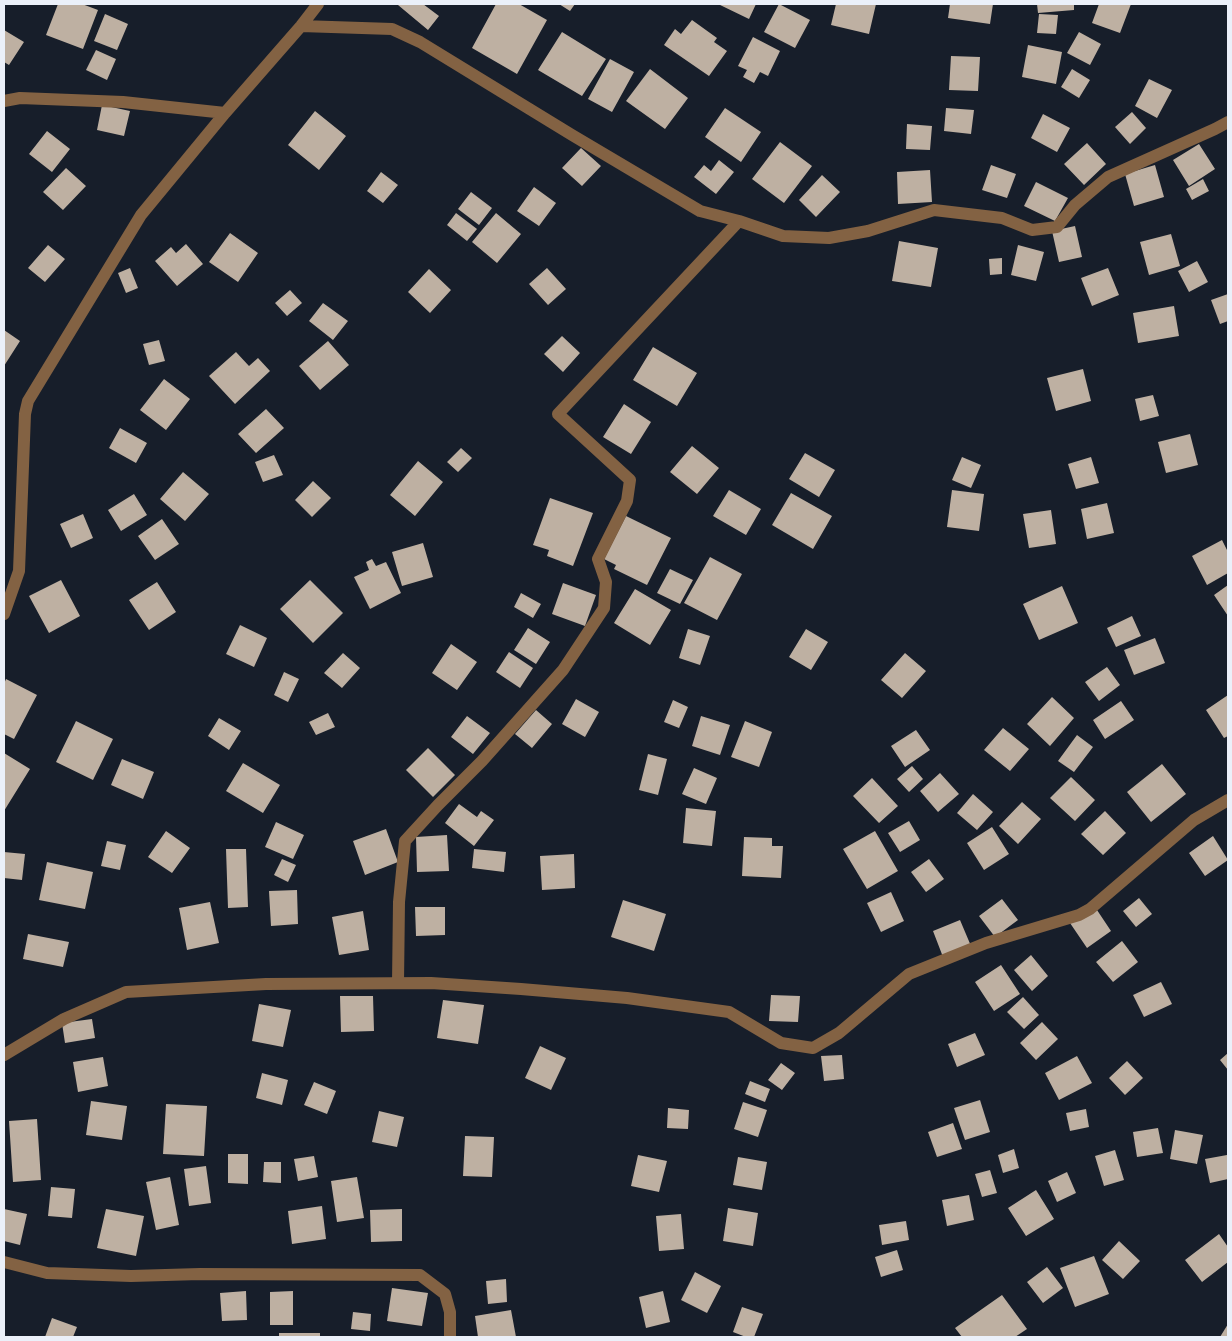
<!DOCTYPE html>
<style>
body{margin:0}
#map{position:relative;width:1232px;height:1341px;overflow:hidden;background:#171e2a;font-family:Lato,sans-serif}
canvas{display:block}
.frame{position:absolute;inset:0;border:5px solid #ebf0f9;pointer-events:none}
</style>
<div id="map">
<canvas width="1232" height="1341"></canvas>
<div class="frame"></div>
</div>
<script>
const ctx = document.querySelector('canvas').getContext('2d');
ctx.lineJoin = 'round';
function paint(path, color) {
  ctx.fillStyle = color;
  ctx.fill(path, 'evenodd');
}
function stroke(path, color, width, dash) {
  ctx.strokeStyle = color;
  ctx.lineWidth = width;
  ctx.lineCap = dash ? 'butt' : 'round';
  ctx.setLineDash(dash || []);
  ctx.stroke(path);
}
paint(new Path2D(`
 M58 4H82L98 10 83 49 46 35Z
 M399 4H423L439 16 428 30 398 5Z
 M496 4H519L547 20 517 74 472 48Z
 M559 4H575L570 11Z
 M718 4H756L749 19Z
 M779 4 810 20 795 48 764 32Z
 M836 4H876L869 34 831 25Z
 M950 4H993L990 24 948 18Z
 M1037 4H1074V10L1038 13Z
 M1099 4H1131L1120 33 1092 23Z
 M105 14 128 24 117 50 94 41Z
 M1039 14 1058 15 1056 34 1037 33Z
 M692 20 717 38 714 42 727 51 709 76 664 45 675 29 681 34Z
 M4 30 24 42 9 65 4 62Z
 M562 32 606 59 582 96 538 70Z
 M1079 32 1101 44 1090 65 1067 53Z
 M753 37 780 51 768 76 760 72 754 83 743 77 747 70 738 66Z
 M1028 45 1062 52 1056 84 1022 77Z
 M96 50 116 59 107 80 86 70Z
 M951 56 980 57 978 91 949 90Z
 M610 59 634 72 612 112 588 99Z
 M650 69 688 98 665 129 626 101Z
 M1072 69 1090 80 1079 98 1061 87Z
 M1149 79 1172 90 1157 118 1135 106Z
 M102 105 130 111 124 136 97 130Z
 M725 108 761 132 741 162 705 137Z
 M946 108 974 110 971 134 944 131Z
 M315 111 346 136 319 170 288 145Z
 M1132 112 1146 128 1130 144 1115 127Z
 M1043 114 1070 128 1057 152 1031 138Z
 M907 124 932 126 930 150 906 149Z
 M47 131 70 149 52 172 29 154Z
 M780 142 812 166 784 203 752 179Z
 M1087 143 1106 164 1084 185 1064 164Z
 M1199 144 1215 169 1189 186 1173 160Z
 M581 148 601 166 582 186 562 168Z
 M719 160 734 172 716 194 694 177 704 165 711 171Z
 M991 165 1016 174 1007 198 982 190Z
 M1155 165 1164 197 1134 206 1125 174Z
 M66 168 86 186 63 210 43 192Z
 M930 170 932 202 898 204 897 172Z
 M381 172 398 185 383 203 367 191Z
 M822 175 840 192 816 217 799 200Z
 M1203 179 1209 191 1192 200 1186 189Z
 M1036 182 1068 198 1055 221 1024 206Z
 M534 187 556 203 539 226 517 211Z
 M471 192 492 208 479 225 458 209Z
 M456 213 477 229 467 241 447 225Z
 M496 213 521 234 497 263 472 242Z
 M1075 226 1082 257 1059 262 1052 231Z
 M230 233 258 253 238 282 209 262Z
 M1171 234 1180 266 1149 275 1140 242Z
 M899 241 938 248 931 287 892 281Z
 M186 244 203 264 177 286 155 261 171 247 176 253Z
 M48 245 65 259 45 282 28 268Z
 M1018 245 1044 252 1036 281 1011 275Z
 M1002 258V274L990 275 989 259Z
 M1197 261 1208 282 1189 292 1178 271Z
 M130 268 138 288 126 293 118 273Z
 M547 268 566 289 548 305 529 284Z
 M1108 268 1119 295 1092 306 1081 278Z
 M429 269 451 290 430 313 408 292Z
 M290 290 302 303 287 316 275 303Z
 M1228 294V321L1220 324 1211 300Z
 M323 303 348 321 333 340 309 321Z
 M1174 306 1179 336 1138 343 1133 313Z
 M4 330 20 341 4 366Z
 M562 336 580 353 563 372 544 354Z
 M159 340 165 361 149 365 143 344Z
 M328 341 349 365 320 390 299 366Z
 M653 347 697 373 677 406 633 380Z
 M236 352 249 366 258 358 270 371 235 404 209 376Z
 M1083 369 1091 401 1056 411 1047 378Z
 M164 379 190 399 166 430 140 410Z
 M1153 395 1159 416 1140 421 1135 399Z
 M624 404 651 422 631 454 603 437Z
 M266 409 284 428 256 453 238 434Z
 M120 428 147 443 136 463 109 448Z
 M1190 434 1198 465 1166 473 1158 442Z
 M692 446 719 468 697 494 670 472Z
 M461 448 472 458 458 472 447 462Z
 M805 453 835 470 819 497 789 479Z
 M274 455 283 475 263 482 255 462Z
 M962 457 981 465 971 488 952 480Z
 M1091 457 1099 483 1076 489 1068 464Z
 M418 461 443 482 415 516 390 495Z
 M183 472 209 494 185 521 160 499Z
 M313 481 331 498 312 517 295 500Z
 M729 490 761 509 746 535 713 516Z
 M952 490 984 494 979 531 947 527Z
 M791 493 832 516 813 549 772 525Z
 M134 494 147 515 121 531 108 510Z
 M550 498 593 513 573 566 547 556 549 550 533 545Z
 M1107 503 1114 533 1087 539 1081 509Z
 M1051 510 1056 544 1029 548 1023 514Z
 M83 514 93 538 71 548 60 524Z
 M626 516 671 538 647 585 614 569 616 565 604 559Z
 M162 519 179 544 155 560 138 536Z
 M1222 540 1228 552V573L1207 585 1192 556Z
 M423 543 433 577 402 586 392 552Z
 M710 557 742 574 717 620 684 603Z
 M372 559 376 566 386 562 401 593 370 609 354 577 369 570 366 562Z
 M670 569 693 580 680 604 657 593Z
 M61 580 80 616 49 633 29 596Z
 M310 580 343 613 313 643 280 609Z
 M157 582 176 612 149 630 129 600Z
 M563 583 596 595 585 626 552 614Z
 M1228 585V616L1214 595Z
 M1062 586 1078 623 1039 640 1023 604Z
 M635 589 671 610 650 645 614 623Z
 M521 593 541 604 533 618 514 607Z
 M1132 616 1141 636 1116 647 1107 628Z
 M240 625 267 638 254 667 226 654Z
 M528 628 550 642 536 664 514 650Z
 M688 629 710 636 700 665 679 658Z
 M806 629 828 642 811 670 789 657Z
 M1155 638 1165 663 1134 675 1124 650Z
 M451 644 477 662 457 690 432 673Z
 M509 652 533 668 520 688 496 672Z
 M343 653 360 668 342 688 324 673Z
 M905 653 926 671 902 698 881 680Z
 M1107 667 1120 685 1099 701 1085 682Z
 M284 672 299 679 288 702 274 695Z
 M6 679 37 695 14 739 4 734V684Z
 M1228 695V736L1224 738 1206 710Z
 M1052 697 1074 718 1050 746 1027 724Z
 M576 699 599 712 585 737 562 724Z
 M673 700 688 707 679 728 664 722Z
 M1121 701 1134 720 1105 739 1093 720Z
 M536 710 552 724 532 748 515 734Z
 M328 713 335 727 316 735 309 722Z
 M467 716 490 733 473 754 451 737Z
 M701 716 730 725 720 755 692 746Z
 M219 718 241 731 229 750 208 736Z
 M76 721 113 739 93 780 56 762Z
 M745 721 772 732 759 767 731 757Z
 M1003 728 1029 749 1010 771 984 750Z
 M916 730 930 750 905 767 891 746Z
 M1077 735 1093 747 1074 772 1058 761Z
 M428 748 455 775 433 797 406 770Z
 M4 753 30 769 4 811Z
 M648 754 667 759 658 795 639 790Z
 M122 759 154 772 143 799 111 785Z
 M243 763 280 785 263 813 226 791Z
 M1162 764 1186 794 1151 822 1127 792Z
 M912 766 923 779 909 792 897 779Z
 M694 768 717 778 706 804 682 794Z
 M940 773 959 794 938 812 920 791Z
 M1071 777 1095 800 1075 821 1050 798Z
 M872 778 898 806 879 823 853 796Z
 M973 794 993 812 977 830 957 813Z
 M1022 802 1041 819 1018 844 999 826Z
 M459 804 477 817 481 811 494 820 474 846 445 823Z
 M686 808 716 811 712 846 683 843Z
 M1105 811 1126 833 1103 855 1081 834Z
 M909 821 920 840 900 852 888 833Z
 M276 822 304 835 293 859 265 847Z
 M992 827 1009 854 984 870 967 843Z
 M386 829 398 862 365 875 353 841Z
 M166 831 190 848 172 873 148 857Z
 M875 831 898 871 867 889 843 849Z
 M447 835 449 871 417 872 416 837Z
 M1213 836 1228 860 1205 876 1189 853Z
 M744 837 772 838V846H783L781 878 742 876Z
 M107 841 126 845 120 870 101 866Z
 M226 849H246L248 907 228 908Z
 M474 849 506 852 504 872 472 868Z
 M4 852 25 854 22 880 4 878Z
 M574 854 575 888 542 890 540 856Z
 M282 859 296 865 288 882 274 875Z
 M929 859 944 879 926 892 911 872Z
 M47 862 93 872 85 909 39 900Z
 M297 890 298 924 271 926 269 891Z
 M891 892 904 921 881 932 867 903Z
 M1139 898 1152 914 1136 927 1123 911Z
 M1002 899 1018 920 995 937 979 916Z
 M623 900 666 914 654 951 611 937Z
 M210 902 219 943 187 950 179 908Z
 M415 907H445V935L416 936Z
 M1095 907 1111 931 1087 948 1070 923Z
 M363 911 369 950 339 955 332 917Z
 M960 920 971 946 943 957 933 931Z
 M28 934 69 942 63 967 23 959Z
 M1122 941 1138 962 1113 982 1096 962Z
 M1031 955 1048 976 1032 991 1014 970Z
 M1001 965 1020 994 994 1011 975 982Z
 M1161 982 1172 1004 1144 1017 1133 995Z
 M771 995 800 996 798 1022 769 1021Z
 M340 996H373L374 1031 341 1032Z
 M1023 997 1039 1015 1024 1029 1007 1012Z
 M443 1000 484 1005 478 1044 437 1038Z
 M259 1004 291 1010 283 1047 252 1041Z
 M92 1019 95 1038 65 1043 62 1023Z
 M1042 1022 1058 1039 1036 1060 1020 1043Z
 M975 1033 985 1055 957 1067 948 1044Z
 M540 1046 566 1058 551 1090 525 1078Z
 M1228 1053V1070L1220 1060Z
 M842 1055 844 1079 824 1081 821 1056Z
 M1077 1056 1092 1083 1059 1100 1045 1073Z
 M103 1057 108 1086 78 1092 73 1062Z
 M1127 1061 1143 1078 1125 1095 1109 1078Z
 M781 1063 795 1073 782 1090 768 1080Z
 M262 1073 288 1080 282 1105 256 1098Z
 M750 1081 770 1089 765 1102 745 1094Z
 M314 1082 336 1091 327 1114 304 1105Z
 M980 1100 990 1132 965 1140 954 1108Z
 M91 1101 127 1106 122 1140 86 1135Z
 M743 1102 767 1110 758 1137 734 1129Z
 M166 1104 207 1106 204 1156 163 1154Z
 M668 1108 689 1110 688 1129 667 1128Z
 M1086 1109 1089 1127 1070 1131 1066 1113Z
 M379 1111 404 1117 397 1147 372 1142Z
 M37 1119 41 1180 13 1182 9 1121Z
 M953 1123 962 1149 937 1157 928 1132Z
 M1158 1128 1163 1153 1137 1157 1133 1132Z
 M1175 1130 1203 1135 1197 1164 1170 1159Z
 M465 1136 494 1137 492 1177 463 1176Z
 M1014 1149 1019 1168 1003 1173 998 1155Z
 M1115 1150 1124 1180 1104 1186 1095 1156Z
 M228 1154H248V1184L228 1183Z
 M638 1155 667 1161 659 1192 631 1186Z
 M1227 1155 1228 1179 1210 1183 1205 1159Z
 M314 1156 318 1177 298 1181 294 1159Z
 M738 1157 767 1162 762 1190 733 1185Z
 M264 1162H281V1183L263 1182Z
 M206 1166 211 1203 189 1206 184 1169Z
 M990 1170 997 1193 982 1197 975 1174Z
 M1067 1172 1076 1193 1057 1202 1048 1181Z
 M170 1177 179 1225 156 1230 146 1182Z
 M357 1177 364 1218 337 1222 331 1181Z
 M51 1187 75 1189 72 1218 48 1216Z
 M1036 1190 1054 1219 1026 1236 1008 1208Z
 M969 1195 974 1220 947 1226 942 1200Z
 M322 1206 326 1239 292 1244 288 1211Z
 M728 1208 758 1213 753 1246 723 1241Z
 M4 1209 27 1214 20 1245 4 1241Z
 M106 1209 144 1216 136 1256 97 1248Z
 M402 1209V1241L371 1242 370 1210Z
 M681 1214 684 1249 659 1251 656 1216Z
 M906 1221 909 1240 882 1245 879 1225Z
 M1219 1234 1228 1247V1262L1202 1282 1185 1260Z
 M1119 1241 1140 1261 1123 1279 1102 1260Z
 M897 1250 903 1270 881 1277 875 1257Z
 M1094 1256 1109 1294 1075 1307 1060 1268Z
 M1047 1267 1063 1288 1043 1303 1027 1282Z
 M695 1272 721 1286 707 1313 681 1300Z
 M506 1279 507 1302 488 1304 486 1281Z
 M392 1288 428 1293 422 1326 387 1321Z
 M246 1291 247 1320 222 1321 220 1293Z
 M293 1291V1325H270V1292Z
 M663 1291 670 1322 646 1328 639 1297Z
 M1002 1295 1027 1329 1015 1337H962L955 1328Z
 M742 1307 763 1314 754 1337H746L733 1332Z
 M511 1310 516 1337H478L475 1316Z
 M353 1312 371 1314 370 1331 351 1329Z
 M52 1318 77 1327 73 1337H45Z
 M1228 1324V1337H1220Z
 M279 1333H320V1337H279Z`), '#beb0a2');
stroke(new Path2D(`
 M301 26 392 29 420 42 572 135 700 211 739 221 783 236 829 238 868 231 934 210 1002 218 1032 230 1057 227 1075 205 1108 177 1215 129 1228 122
 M4 101 20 98 123 102 225 113
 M4 614 19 571 25 414 28 401 141 215 225 113 301 26 318 4
 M398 983 399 902 405 841 438 805 482 761 563 670 604 608 606 582 598 559 627 501 630 480 558 414 739 221
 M4 1055 64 1019 126 992 266 984 431 983 521 989 627 998 729 1012 781 1043 813 1048 839 1033 909 974 986 943 1079 915 1090 909 1194 820 1228 800
 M4 1262 47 1273 131 1276 200 1274 420 1275 445 1294 450 1312V1337`), '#836243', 12);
</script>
